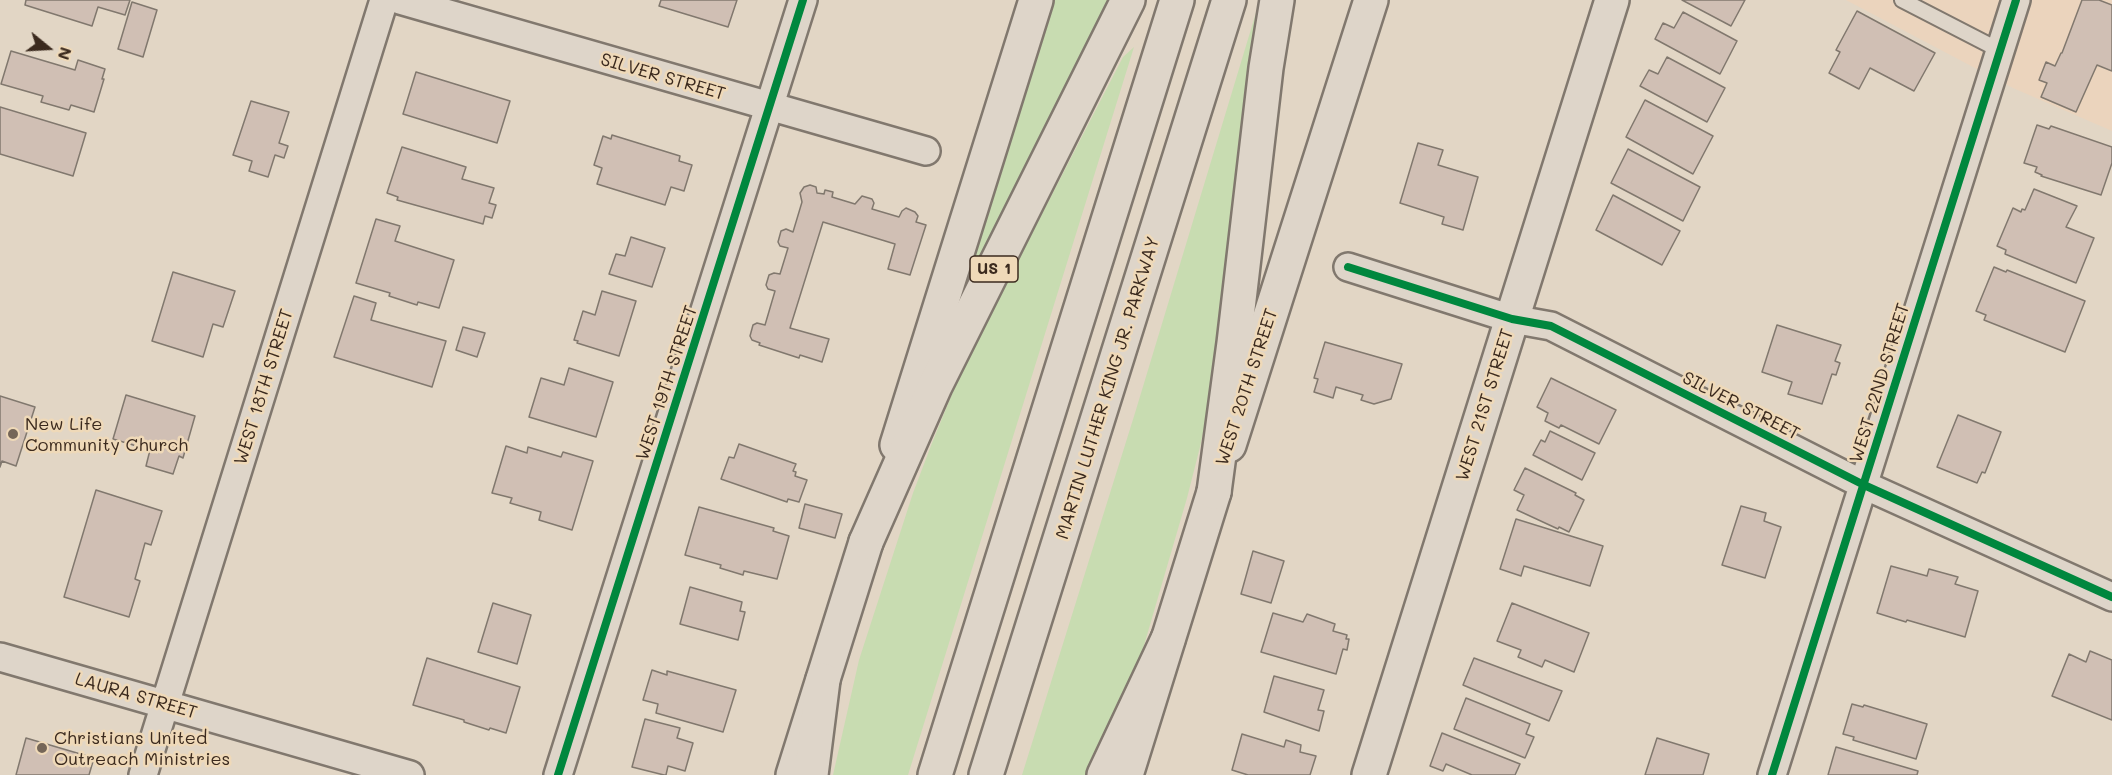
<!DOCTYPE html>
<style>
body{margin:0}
#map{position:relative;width:2112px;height:775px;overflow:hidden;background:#e2d6c5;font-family:Mali,sans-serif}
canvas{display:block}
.north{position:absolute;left:18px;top:18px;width:60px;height:60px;-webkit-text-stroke:4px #efd9b8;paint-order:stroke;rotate:108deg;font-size:16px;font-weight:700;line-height:24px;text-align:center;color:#3b2a1e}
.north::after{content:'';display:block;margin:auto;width:21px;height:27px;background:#3b2a1e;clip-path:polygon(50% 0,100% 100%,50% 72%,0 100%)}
</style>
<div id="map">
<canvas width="2112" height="775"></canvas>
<div class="north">N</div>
</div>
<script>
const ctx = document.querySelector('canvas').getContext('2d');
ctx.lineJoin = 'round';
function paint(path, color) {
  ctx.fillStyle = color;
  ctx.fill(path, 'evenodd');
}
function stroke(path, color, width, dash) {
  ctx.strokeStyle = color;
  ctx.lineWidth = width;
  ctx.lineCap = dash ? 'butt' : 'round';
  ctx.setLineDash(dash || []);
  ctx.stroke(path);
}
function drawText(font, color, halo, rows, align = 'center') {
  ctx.font = font + ' Mali,sans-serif';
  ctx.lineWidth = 5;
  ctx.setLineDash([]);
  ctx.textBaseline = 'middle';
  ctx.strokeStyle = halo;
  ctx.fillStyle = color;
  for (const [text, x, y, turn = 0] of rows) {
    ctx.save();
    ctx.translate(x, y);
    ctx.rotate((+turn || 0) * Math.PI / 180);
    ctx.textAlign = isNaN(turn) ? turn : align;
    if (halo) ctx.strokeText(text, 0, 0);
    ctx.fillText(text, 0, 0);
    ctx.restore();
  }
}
paint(new Path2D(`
 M1846 0H2112V131L2013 88Z`), '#ebd4bd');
paint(new Path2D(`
 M1049 0H1108L989 258 951 314Z
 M1258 6 1260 20 1217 366 1200 447 1187 498 1138 666 1094 775H1022L1135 413Z
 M1134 47 908 775H833L859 660 913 493 932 443 963 367 1123 57Z`), '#c8dcb1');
const building = new Path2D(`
 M26 0H130L125 15 98 7 92 26 25 5Z
 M661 0H737L728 27 659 6Z
 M1682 0H1745L1731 26Z
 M2082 0H2099L2112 5V71L2097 65 2076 112 2041 97 2047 83 2039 80 2046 62 2055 66 2061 53H2062Z
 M132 2 157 10 143 57 118 49Z
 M1857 11 1935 53 1914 91 1870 68 1859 89 1829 73 1840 52 1836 50Z
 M1683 12 1737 41 1720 74 1655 39 1663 23 1674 28Z
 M11 51 75 70 78 60 105 69 102 79H104L94 112 71 105 69 110 41 102 43 96 1 84Z
 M1667 57 1725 88 1707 122 1640 86 1649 70 1658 74Z
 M416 72 510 101 497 143 403 114Z
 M1645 100 1713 136 1693 174 1626 137Z
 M251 101 289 112 279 143 288 146 284 158 275 155 268 177 249 171 252 161 233 155Z
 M0 107 86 133 73 176 0 154Z
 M2037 125 2049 129 2051 126 2112 147V163L2101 195 2041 176 2042 175 2035 172 2037 167 2024 163Z
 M612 135 680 156 679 161 692 165 684 191 671 187 665 205 597 184 602 168 594 165 603 136 611 139Z
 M1418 143 1443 150 1438 165 1478 177 1463 230 1442 224 1444 217 1400 203Z
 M402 147 466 167 462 179 494 188 489 203 496 205 492 218 485 216 483 224 397 200 398 197 387 193Z
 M1628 149 1700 187 1683 221 1611 183Z
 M810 185 816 187 817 193 824 194 825 190 833 192 832 197 855 204 862 196 872 199 874 203 872 209 899 217 902 211 906 208 915 212 918 216 916 222 926 225 910 275 888 269 895 244 823 222 790 328 829 339 822 362 800 355 799 358 759 345 760 343 752 340 750 336 753 325 757 323 765 325 775 291 768 289 766 285 769 275 774 273 780 274 788 248 780 246 778 242 781 231 786 229 793 232 802 202 800 193 804 187Z
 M2034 189 2077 206 2066 227 2094 238 2076 283 2005 254 2006 250 1997 246 2013 208 2021 212 2022 209 2025 210Z
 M1613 195 1680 231 1662 265 1596 230Z
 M376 219 400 226 395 241 454 260 439 308 418 302 417 305 389 296 390 293 356 283Z
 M631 237 665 248 652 287 609 274 616 254 625 256Z
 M1994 267 2006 272 2007 270 2085 301 2065 352 1984 320 1986 315 1976 311Z
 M173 272 235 291 223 327 213 324 203 357 152 341Z
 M602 291 636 301 619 356 577 343 578 341 574 340 583 311 595 315Z
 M354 296 376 303 371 320 446 341 432 387 334 357Z
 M1777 325 1841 345 1835 361 1840 363 1836 375 1832 374 1822 404 1788 394 1792 382 1762 372Z
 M463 327 485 333 477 357 456 350Z
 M1325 342 1402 364 1391 399 1374 404 1361 400 1363 395 1336 387 1333 398 1314 392 1318 379 1314 378Z
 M569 368 613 382 596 437 529 417 541 378 564 385Z
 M1551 378 1616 410 1599 444 1561 425 1559 428 1545 421 1548 413 1537 407Z
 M126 395 195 416 183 458 179 456 173 474 146 466 150 450 113 439Z
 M0 396 35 407 16 466 2 461 0 467Z
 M1958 415 2001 432 1985 473 1982 472 1977 483 1937 467Z
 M1550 431 1595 453 1582 480 1533 455 1541 440 1545 442Z
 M739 444 796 464 793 471 796 472 795 476 807 480 799 502 788 499 787 502 721 479 729 457 734 458Z
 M506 446 527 453 528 447 561 457 563 452 593 461 572 530 539 520 541 512 510 503 512 498 492 493Z
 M1525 468 1576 493 1575 495 1584 500 1569 532 1559 527 1558 529 1517 510 1524 495 1514 490Z
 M96 490 162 511 151 545 145 543 135 579 140 581 129 617 64 597Z
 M805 504 842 514 835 538 799 528Z
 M1741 506 1766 513 1764 521 1781 527 1765 578 1722 565Z
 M699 507 774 528 773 531 789 536 777 579 744 571 743 575 720 568 721 565 685 555Z
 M1516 519 1603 546 1590 586 1524 566 1521 576 1500 569Z
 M1253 551 1284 561 1271 603 1241 594Z
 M1891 566 1927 576 1929 569 1958 577 1955 584 1978 591 1965 637 1907 620 1906 622 1877 613Z
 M690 587 742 602 740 611 745 612 738 640 680 624Z
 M493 603 531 615 517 664 478 652Z
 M1512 603 1589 633 1574 672 1545 660 1542 667 1518 657 1521 650 1497 641Z
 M1273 613 1303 622 1307 614 1335 624 1333 631 1347 635 1346 639H1349L1347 650 1343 649 1336 674 1261 652Z
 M2090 651 2112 660V720L2052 696 2069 654 2086 662Z
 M427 658 520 687 506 733 490 728 489 730 464 722V720L413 705Z
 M1474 658 1562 691 1549 721 1463 685Z
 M652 670 667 675V671L736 690 723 732 656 713 658 704 643 700Z
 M1274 676 1324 690 1318 710 1324 711 1319 731 1264 712Z
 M1466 698 1530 724 1526 734 1534 737 1525 758 1454 729Z
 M1852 704 1863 707 1864 705 1927 724 1916 759 1853 740 1854 737 1843 734Z
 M645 719 680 728 677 738 693 743 685 771 668 766 666 775H664L632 767Z
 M1442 733 1520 764 1515 775H1472L1446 764 1443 771 1430 766Z
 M1242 734 1284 747 1286 740 1301 745 1300 752 1316 756 1310 775H1248L1232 770Z
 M26 738 94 758 89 775H16Z
 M1657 738 1709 754 1703 775H1645Z
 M1836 747 1918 771 1917 775H1828Z`);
paint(building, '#d0bfb4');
stroke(building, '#81786e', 1.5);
const service = new Path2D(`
 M1902 0 1999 50`);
const minor = new Path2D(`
 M400 0 926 151
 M1348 267 1512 319 1551 326 1864 485 2112 597
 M0 657 410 775
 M143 775 384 0
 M558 775 803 0
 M1772 775 2016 0`);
const tertiary = new Path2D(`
 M897 445 1036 0
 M1229 445 1371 0
 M1369 775 1612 0`);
const primary = new Path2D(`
 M793 775 866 542
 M1126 775 1214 492`);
const motorway = new Path2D(`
 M1214 492 1234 343 1266 68 1277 0
 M866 542 935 386 1128 0
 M811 775 823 680
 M935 775 1177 0
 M986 775 1229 0
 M1104 775 1168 639`);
stroke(service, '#81786e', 18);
stroke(minor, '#81786e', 32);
stroke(tertiary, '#81786e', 38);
stroke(primary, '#81786e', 38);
stroke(motorway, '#81786e', 38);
stroke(service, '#ded5c9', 14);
stroke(minor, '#ded5c9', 27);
stroke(tertiary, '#ded5c9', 33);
stroke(primary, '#ded5c9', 33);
stroke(motorway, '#ded5c9', 33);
stroke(new Path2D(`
 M1348 267 1512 319 1551 326 1864 485 2112 597
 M558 775 803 0
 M1772 775 2016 0`), '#00873e', 8);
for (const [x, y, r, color] of [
 [13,434,6,"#756658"],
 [42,748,6,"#756658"]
]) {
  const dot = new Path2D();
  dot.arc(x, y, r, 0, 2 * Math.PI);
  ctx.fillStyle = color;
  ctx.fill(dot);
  stroke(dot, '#efd9b8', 2);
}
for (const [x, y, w] of [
 [994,269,48]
]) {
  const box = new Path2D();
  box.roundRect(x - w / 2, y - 13, w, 26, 4.5);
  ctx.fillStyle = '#efd9b8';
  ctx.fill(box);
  stroke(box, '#3b2a1e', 1.5);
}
drawText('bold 16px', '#3b2a1e', null, [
 ["US 1",994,269]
]);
drawText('18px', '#3b2a1e', '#efd9b8', [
 ["SILVER STREET",663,77,16],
 ["WEST 19TH STREET",667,383,-72],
 ["WEST 22ND STREET",1880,383,-73],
 ["WEST 18TH STREET",264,387,-73],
 ["WEST 20TH STREET",1247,387,-72],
 ["MARTIN LUTHER KING JR. PARKWAY",1108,388,-73],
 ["WEST 21ST STREET",1485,405,-73],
 ["SILVER STREET",1741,406,27],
 ["LAURA STREET",136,696,16]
]);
drawText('18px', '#3b2a1e', '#efd9b8', [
 ["New Life",25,424],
 ["Community Church",25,445],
 ["Christians United",54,738],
 ["Outreach Ministries",54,759]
], 'left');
</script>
